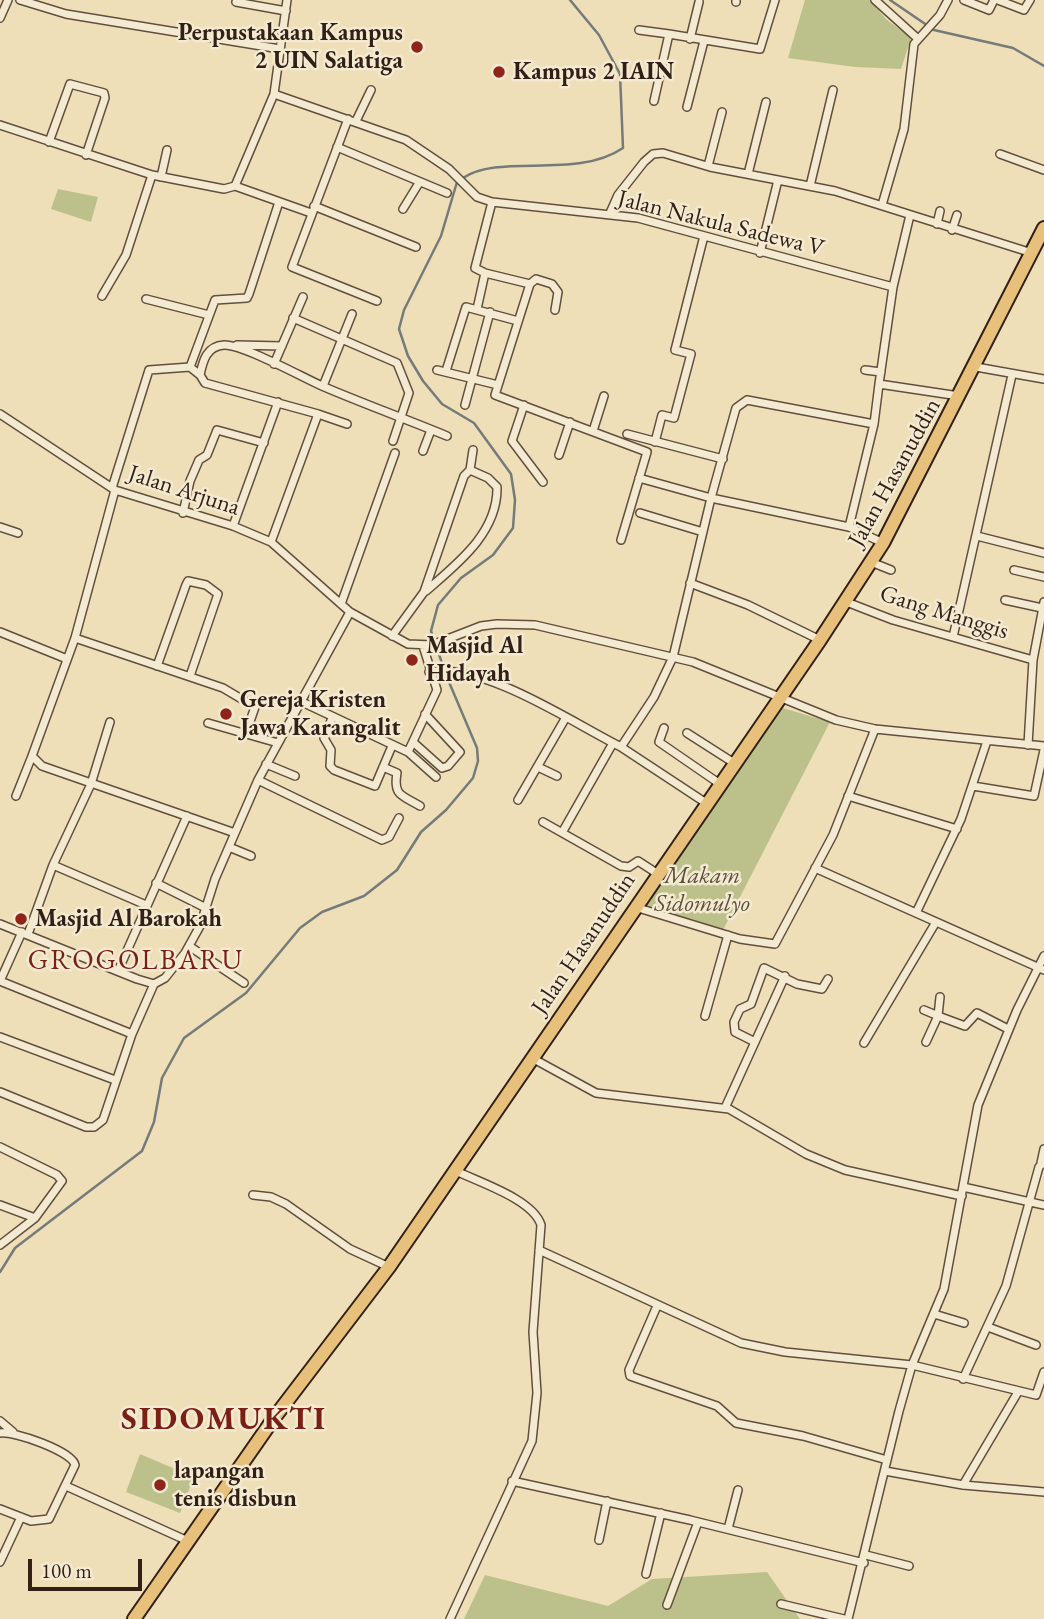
<!DOCTYPE html>
<style>
body{margin:0}
#map{position:relative;width:1044px;height:1619px;overflow:hidden;background:#eedfb8;font-family:"EB Garamond",serif}
canvas{display:block}
.scale{position:absolute;left:28px;top:1559px;width:114px;height:32px;box-sizing:border-box;border:4px solid #321f16;border-top:0;padding-left:9px;font-size:21px;line-height:24px;white-space:nowrap;color:#321f16;-webkit-text-stroke:5px #f4ead1;paint-order:stroke}
</style>
<div id="map">
<canvas width="1044" height="1619"></canvas>
<div class="scale">100 m</div>
</div>
<script>
const ctx = document.querySelector('canvas').getContext('2d');
ctx.lineJoin = 'round';
function paint(path, color) {
  ctx.fillStyle = color;
  ctx.fill(path, 'evenodd');
}
function stroke(path, color, width, dash) {
  ctx.strokeStyle = color;
  ctx.lineWidth = width;
  ctx.lineCap = dash ? 'butt' : 'round';
  ctx.setLineDash(dash || []);
  ctx.stroke(path);
}
function drawText(font, color, halo, rows, align = 'center') {
  ctx.font = font + ' "EB Garamond",serif';
  ctx.lineWidth = 5;
  ctx.setLineDash([]);
  ctx.textBaseline = 'middle';
  ctx.strokeStyle = halo;
  ctx.fillStyle = color;
  for (const [text, x, y, turn = 0] of rows) {
    ctx.save();
    ctx.translate(x, y);
    ctx.rotate((+turn || 0) * Math.PI / 180);
    ctx.textAlign = isNaN(turn) ? turn : align;
    if (halo) ctx.strokeText(text, 0, 0);
    ctx.fillText(text, 0, 0);
    ctx.restore();
  }
}
paint(new Path2D(`
 M805 0H870L886 19 911 38 901 69 855 67 788 58Z
 M58 189 98 197 91 222 51 209Z
 M776 706 830 722 721 934 643 909 752 750Z
 M140 1454 194 1477 180 1513 126 1492Z
 M767 1572 800 1619H464L485 1575 608 1606 652 1579Z`), '#bcc18c');
stroke(new Path2D(`
 M890 0 934 30 1013 48 1044 66
 M463 178C500 153 576 180 623 148L620 74 599 35 570 0
 M444 669 431 631 438 605 461 578 493 555 513 528 515 500 511 474 474 423 442 404 423 381 408 356 399 329 404 310 441 236 457 182
 M0 1272 15 1248 142 1151 154 1122 162 1078 184 1038 246 993 300 928 322 912 364 896 397 870 421 832 446 810 473 778 478 761 477 748 446 675`), '#747b79', 2.5);
const street = new Path2D(`
 M20 0 66 14 280 49
 M875 0 917 38
 M964 0 989 10 994 0
 M998 0 1024 10 1030 0
 M236 2 286 11
 M736 2V0
 M0 18 8 0
 M639 30 669 34
 M690 39 699 2
 M274 94 406 140 449 169 477 197 492 202 638 218 893 287
 M654 101 669 34 760 49 775 0
 M687 107 704 41
 M348 119 292 267 377 301
 M356 121 371 90
 M0 125 152 175 224 189 235 186
 M49 142 70 84 104 93 105 98 86 155
 M337 147 447 193
 M1000 154 1044 170
 M708 166 722 112
 M748 174 766 102
 M161 177 167 150
 M235 186 274 94 287 0
 M235 186 311 213
 M810 186 833 90
 M492 202 475 268 485 273 530 284 536 279 552 284 558 292 555 310
 M882 205 904 129 914 44 940 15 948 0
 M314 206 416 247
 M403 209 419 183
 M610 213 618 195 644 162 653 154 663 153 710 167 835 191 1032 253
 M937 224 940 211
 M952 230 957 215
 M760 253 778 180
 M530 284 495 395 647 452 621 540
 M102 296 126 255 152 175
 M146 299 209 315
 M477 309 485 273
 M293 318 397 363 409 393 393 441
 M237 345 282 346
 M274 364 303 297
 M190 367 215 300 247 298 249 294 279 202
 M976 367 1044 379
 M437 370 498 385
 M865 370 881 372
 M446 371 466 307 518 321
 M879 384 893 287 910 215
 M323 386 352 314
 M465 405 490 312
 M524 405 512 441 543 482
 M0 414 115 490 233 526 271 542 350 612 408 644 432 645 481 626 497 624 535 625 693 662 836 720 875 729 1044 746
 M318 414 347 424
 M593 431 604 396
 M627 434 723 459
 M655 442 662 415 674 418 691 354 675 350 704 236
 M423 451 431 430
 M559 455 570 422
 M639 478 711 498 736 408 747 400 874 424
 M112 488 149 370 190 367 200 375
 M115 490 75 638 32 756 42 766 235 833
 M183 513 190 481 199 460 207 455 217 430 264 443
 M640 513 703 532
 M233 526 278 402
 M0 527 18 533
 M849 527 883 543
 M977 536 1044 553
 M271 542 318 414 205 383 200 375C203 360 207 346 224 345 242 344 302 377 322 386 364 404 406 419 447 436
 M871 562 891 570
 M1014 570 1044 577
 M690 583 748 605 820 640
 M426 591C457 564 498 533 497 487L488 478 470 470
 M1005 600 1042 608
 M844 601 893 620 1033 660
 M341 604 395 453
 M0 632 67 659
 M392 636 424 592 464 476 470 470 473 450
 M953 637 1012 375
 M75 638 223 688 255 707 246 733
 M157 666 186 585 188 581 206 585 218 594 190 676
 M429 672C485 663 571 722 621 747
 M302 702 408 752 437 690 423 646
 M332 718 324 738 331 750 330 766 334 770 375 786 392 746
 M208 723 278 743
 M664 728 659 742 720 784
 M687 733 734 763
 M413 742 442 768 448 766 460 752 425 714
 M1028 745 1033 660 1044 602
 M408 752 436 777
 M266 764 295 776
 M383 767 397 773C393 796 402 795 420 806
 M538 767 557 776
 M258 780 382 840 389 837 399 818
 M973 786 1034 796 1044 750
 M16 796 32 756
 M848 796 957 829
 M518 800 565 719
 M706 803 621 747 654 697 673 657 711 498 849 527 874 424 879 384 959 396
 M543 822 621 866 629 867 638 861 658 874
 M563 831 613 743
 M229 847 251 856
 M53 865 146 905
 M815 868 1044 970
 M156 883 204 907
 M635 907 740 939 775 944 833 835 875 729
 M916 913 961 819 987 741
 M0 924 137 979 154 984 165 978 185 953 200 926 215 879 258 780 350 612
 M28 934 53 865 91 784 110 722
 M189 946 244 983
 M118 971 187 816
 M0 981 132 1034
 M0 981 22 932
 M940 997 938 1016 965 1026 977 1013 1008 1029
 M924 1010 936 1015
 M705 1016 728 935
 M0 1037 115 1080
 M755 1042 735 1032 734 1022 740 1009 751 1004 764 968 797 984 822 989 828 979
 M926 1042 938 1016
 M864 1043 936 922
 M532 1058 596 1093 729 1109 806 1154 845 1170 962 1196
 M0 1092 86 1127H94L103 1120 132 1034 154 984
 M725 1108 785 976
 M0 1147 57 1175 62 1181 35 1218 0 1205
 M1041 1163 1044 1149
 M963 1187 1044 1205
 M253 1195 271 1197 286 1204 350 1249 389 1267
 M0 1245 35 1218
 M539 1250 741 1343 785 1352 912 1365 1036 1395 1044 1372
 M657 1306 629 1370 630 1376 717 1406 736 1423 803 1436 887 1460
 M934 1314 964 1323
 M988 1327 1036 1345
 M963 1379 1006 1286 1039 1167 1044 1162
 M0 1421 13 1432
 M0 1433C14 1431 72 1451 75 1465L49 1519 31 1521 0 1509
 M885 1471 963 1485 1044 1492
 M512 1481 690 1520 864 1563
 M963 1485 1018 1392
 M66 1486 190 1542
 M728 1529 738 1490
 M599 1540 607 1501
 M866 1555 909 1566
 M0 1562 21 1517
 M646 1574 661 1513
 M781 1604 844 1619
 M667 1605 698 1522
 M450 1619 532 1441 537 1393 533 1332 541 1225C533 1199 478 1182 454 1170
 M848 1619 899 1411 912 1365 944 1289 978 1105 1017 1010 1044 956`);
const primary = new Path2D(`
 M134 1619 274 1418 389 1267 820 640 883 543 1044 228`);
stroke(street, '#614f3e', 10);
stroke(primary, '#321f16', 16);
stroke(street, '#f4ead1', 7);
stroke(primary, '#e7c07c', 12);
for (const [x, y, r, color] of [
 [417,47,7,"#8f2418"],
 [499,72,7,"#8f2418"],
 [412,660,7,"#8f2418"],
 [226,714,7,"#8f2418"],
 [21,919,7,"#8f2418"],
 [160,1485,7,"#8f2418"]
]) {
  const dot = new Path2D();
  dot.arc(x, y, r, 0, 2 * Math.PI);
  ctx.fillStyle = color;
  ctx.fill(dot);
  stroke(dot, '#f4ead1', 2.5);
}
drawText('bold 24px', '#321f16', '#f4ead1', [
 ["Perpustakaan Kampus",403,33,"right"],
 ["2 UIN Salatiga",403,61,"right"],
 ["Kampus 2 IAIN",513,72],
 ["Masjid Al",426,646],
 ["Hidayah",426,674],
 ["Gereja Kristen",240,700],
 ["Jawa Karangalit",240,728],
 ["Masjid Al Barokah",35,919],
 ["lapangan",174,1471],
 ["tenis disbun",174,1499]
], 'left');
drawText('24px', '#321f16', '#f4ead1', [
 ["Jalan Nakula Sadewa V",721,224,14],
 ["Jalan Hasanuddin",895,473,-61],
 ["Jalan Arjuna",184,491,18],
 ["Gang Manggis",944,613,17],
 ["Jalan Hasanuddin",584,944,-56]
]);
drawText('italic 24px', '#5b5039', '#f4ead1', [
 ["Makam",702,876],
 ["Sidomulyo",702,904]
]);
ctx.letterSpacing = '2px';
drawText('28px', '#7a1f14', '#f4ead1', [
 ["GROGOLBARU",136,961]
]);
ctx.letterSpacing = '0px';
ctx.letterSpacing = '2px';
drawText('bold 32px', '#7a1f14', '#f4ead1', [
 ["SIDOMUKTI",224,1420]
]);
ctx.letterSpacing = '0px';
</script>
